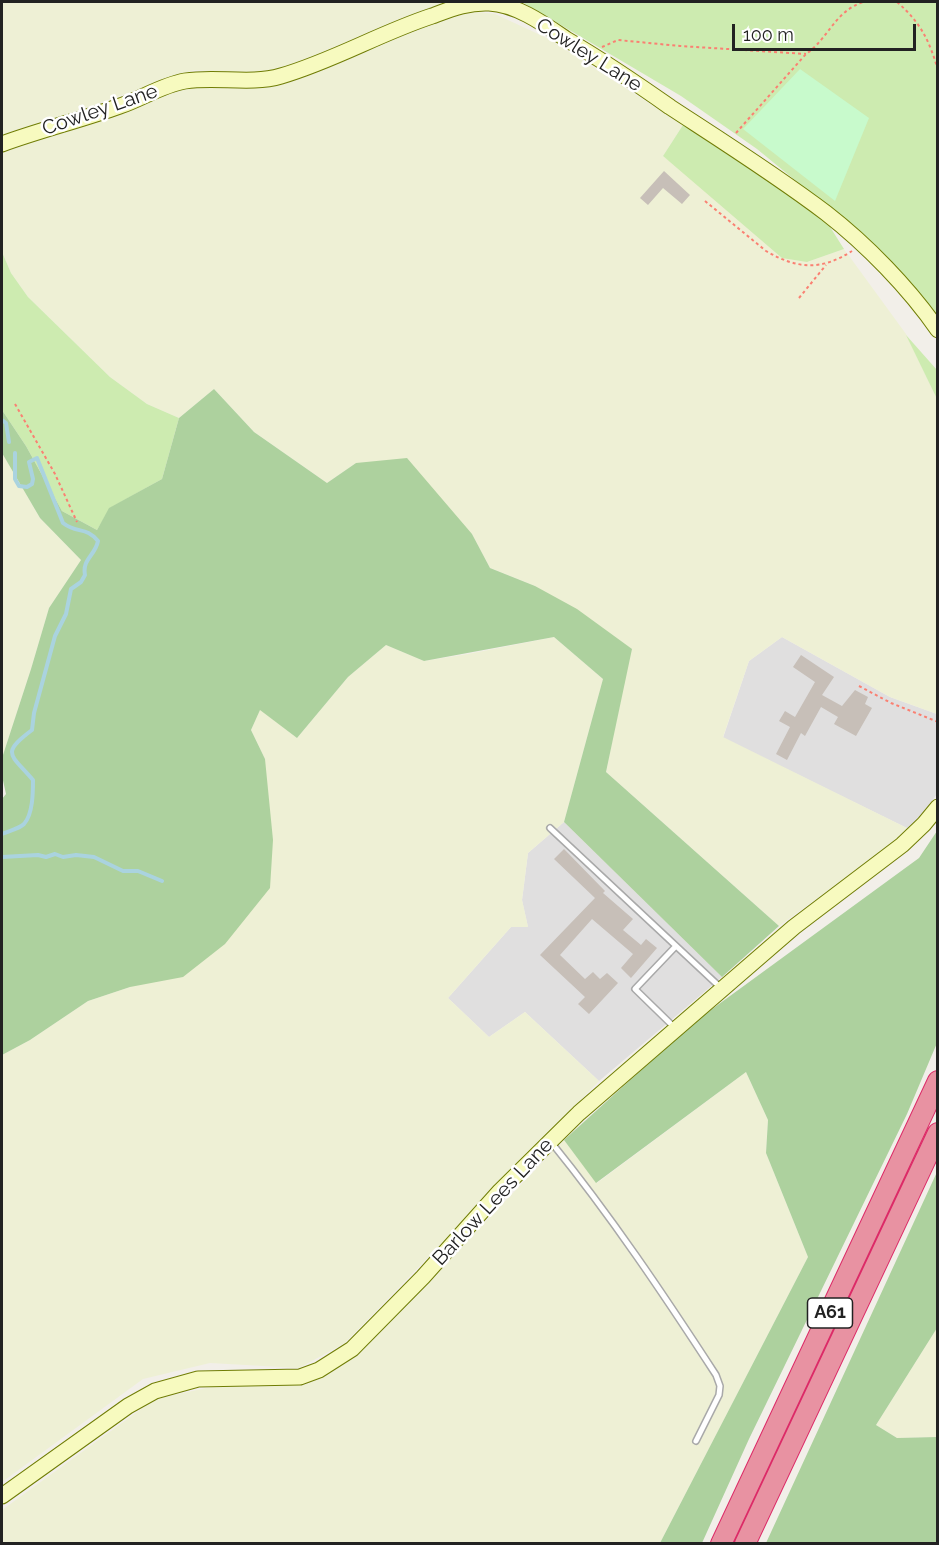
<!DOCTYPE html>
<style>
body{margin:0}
#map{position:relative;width:939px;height:1545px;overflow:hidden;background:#f2efe9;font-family:Raleway,sans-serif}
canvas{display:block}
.frame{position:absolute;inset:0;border:3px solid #222;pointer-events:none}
.scale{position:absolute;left:732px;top:24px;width:184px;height:27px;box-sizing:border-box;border:3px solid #222;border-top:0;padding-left:8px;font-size:18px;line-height:21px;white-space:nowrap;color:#222;-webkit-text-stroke:4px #fff;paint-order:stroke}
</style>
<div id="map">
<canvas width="939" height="1545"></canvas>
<div class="frame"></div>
<div class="scale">100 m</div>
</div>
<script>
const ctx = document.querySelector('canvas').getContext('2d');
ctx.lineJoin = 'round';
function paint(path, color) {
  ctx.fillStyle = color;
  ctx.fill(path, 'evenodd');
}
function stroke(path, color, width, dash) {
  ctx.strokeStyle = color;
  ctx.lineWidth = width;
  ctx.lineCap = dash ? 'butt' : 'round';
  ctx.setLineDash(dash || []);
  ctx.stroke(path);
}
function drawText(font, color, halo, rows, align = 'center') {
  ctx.font = font + ' Raleway,sans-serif';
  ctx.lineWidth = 5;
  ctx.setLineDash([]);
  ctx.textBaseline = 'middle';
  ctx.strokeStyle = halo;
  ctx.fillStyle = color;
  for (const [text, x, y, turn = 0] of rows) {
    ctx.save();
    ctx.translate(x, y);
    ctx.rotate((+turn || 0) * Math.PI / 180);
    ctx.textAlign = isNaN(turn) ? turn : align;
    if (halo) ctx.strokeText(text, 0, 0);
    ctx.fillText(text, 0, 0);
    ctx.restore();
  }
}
paint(new Path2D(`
 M782 637 890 697 937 714V794L911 830 723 738 749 661Z
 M564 822 722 977 599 1081 525 1012 489 1037 448 998 511 927H528L522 900 528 853Z`), '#e0dfdf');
paint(new Path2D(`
 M2 2H449L294 67 258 74 194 70 2 137Z
 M469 11 495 14 549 39 683 125 663 156 807 262 844 249 906 334 937 399V714L890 697 782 637 749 661 723 737 911 830 779 926 606 772 631 649 535 586 490 568 472 534 356 463 327 483 254 432 214 389 179 418 147 404 110 377 28 297 11 273 2 252V153L191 85 257 87 287 83 398 31Z
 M2 453 40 518 81 560 49 608 31 669 2 758Z
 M554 637 603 679 564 822 528 853 522 900 528 927H511L448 998 489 1037 525 1012 599 1081 345 1343 299 1368 210 1363 143 1379 2 1482V1055L30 1040 88 1001 130 987 265 759 251 730 260 709 297 738 348 677 386 645 424 661 468 654Z
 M746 1072 768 1120 766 1153 808 1257 660 1543H2V1510L155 1399 225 1384 305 1385 359 1353 564 1140 597 1183Z
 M937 1328V1437L897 1438 876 1425Z`), '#eef0d5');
paint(new Path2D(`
 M522 2H937V315L868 240 757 149 681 96Z
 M683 125 825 219 844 249 807 262 782 258 663 156Z
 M2 252 11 273 28 297 110 377 147 404 179 418 162 479 110 508 97 530 62 511 26 446 2 410Z
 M906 335 937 370V399Z`), '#cdebb0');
paint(new Path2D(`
 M214 389 254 432 327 483 356 463 407 458 472 534 490 568 535 586 577 609 632 649 606 772 779 926 722 977 564 822 603 679 554 637 424 661 386 645 348 677 297 738 260 710 251 730 265 759 273 840 270 888 225 944 183 977 130 987 88 1001 30 1040 2 1055V799L6 794 2 776V758L31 669 49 608 81 560 40 518 2 453V410L26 446 62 511 97 530 109 508 162 479 179 418Z
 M937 831V1043L907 1114 749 1439 702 1543H660L808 1257 766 1153 768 1120 746 1072 596 1183 564 1140 693 1023 919 858Z
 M937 1172V1328L876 1425 897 1438 937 1437V1543H766Z`), '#add19e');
paint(new Path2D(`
 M800 69 869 118 835 201 743 129Z`), '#c8facc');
stroke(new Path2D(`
 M2 420 6 423 9 442
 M2 834C8 831 19 829 24 824 33 814 33 792 33 780 11 754 0 754 32 730L34 713 55 636 66 614 71 589 81 582 85 575C82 559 95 556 98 541 86 526 77 534 63 523L37 458 29 462 33 479 32 484 27 487 19 486 15 479V453
 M2 857 38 855 46 857 55 854 63 857 76 855 94 857 123 871H138L162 881`), '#aad3df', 4);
paint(new Path2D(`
 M664 171 690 195 682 204 663 188 648 205 640 198Z
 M801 655 834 677 822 695 842 706 855 690 868 697 865 704 872 708 856 736 834 724 838 717 821 707 805 736 801 733 787 760 776 754 790 727 779 721 785 711 795 717 815 682 793 667Z
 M564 849 605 891 603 893 633 919 623 930 641 945 646 939 657 948 631 978 621 968 633 954 592 919 560 955 585 979 593 972 600 979 607 973 618 983 589 1014 578 1004 585 997 540 955 595 898 554 859Z`), '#c7bfb8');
const lane = new Path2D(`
 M550 828 721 988
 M675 1028 635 989 676 946
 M551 1142C611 1216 664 1295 716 1375L720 1386 719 1395 696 1441`);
const secondary = new Path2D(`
 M2 144C40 130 81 120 120 106 141 99 162 85 185 81 217 76 250 85 281 76 333 61 380 33 432 16 451 9 468 2 489 3 516 4 544 24 566 39 602 60 636 83 670 107 722 141 776 175 826 213 866 244 909 288 938 330
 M2 1496 128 1406 155 1391 198 1379 300 1377 319 1370 352 1349 423 1277 500 1191 579 1113 794 927 902 845 924 824 938 807`);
const highway = new Path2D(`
 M721 1544 938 1081
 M745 1544 938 1133`);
stroke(lane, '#a9a9a9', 8);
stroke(secondary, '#707d05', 17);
stroke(highway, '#dc2a67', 22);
stroke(new Path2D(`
 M897 2C921 23 929 40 938 70
 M602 47 618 40 680 46 806 54
 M736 133 806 54C829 38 834 12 863 2
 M705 201 766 251C797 269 821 271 852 251
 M799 298 826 265
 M15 404 55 474 77 522
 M859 686 891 703 938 722`), '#fa8072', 2, [3, 3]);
stroke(lane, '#fff', 5);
stroke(secondary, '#f7fabf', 15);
stroke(highway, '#e892a2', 20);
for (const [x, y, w] of [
 [830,1313,45]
]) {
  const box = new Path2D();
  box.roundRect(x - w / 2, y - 15, w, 30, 4.5);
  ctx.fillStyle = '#fff';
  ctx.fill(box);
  stroke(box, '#222', 1.5);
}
drawText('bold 18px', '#222', null, [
 ["A61",830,1313]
]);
drawText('20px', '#222', '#fff', [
 ["Cowley Lane",589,55,32],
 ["Cowley Lane",100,110,-19],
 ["Barlow Lees Lane",493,1202,-47]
]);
</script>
